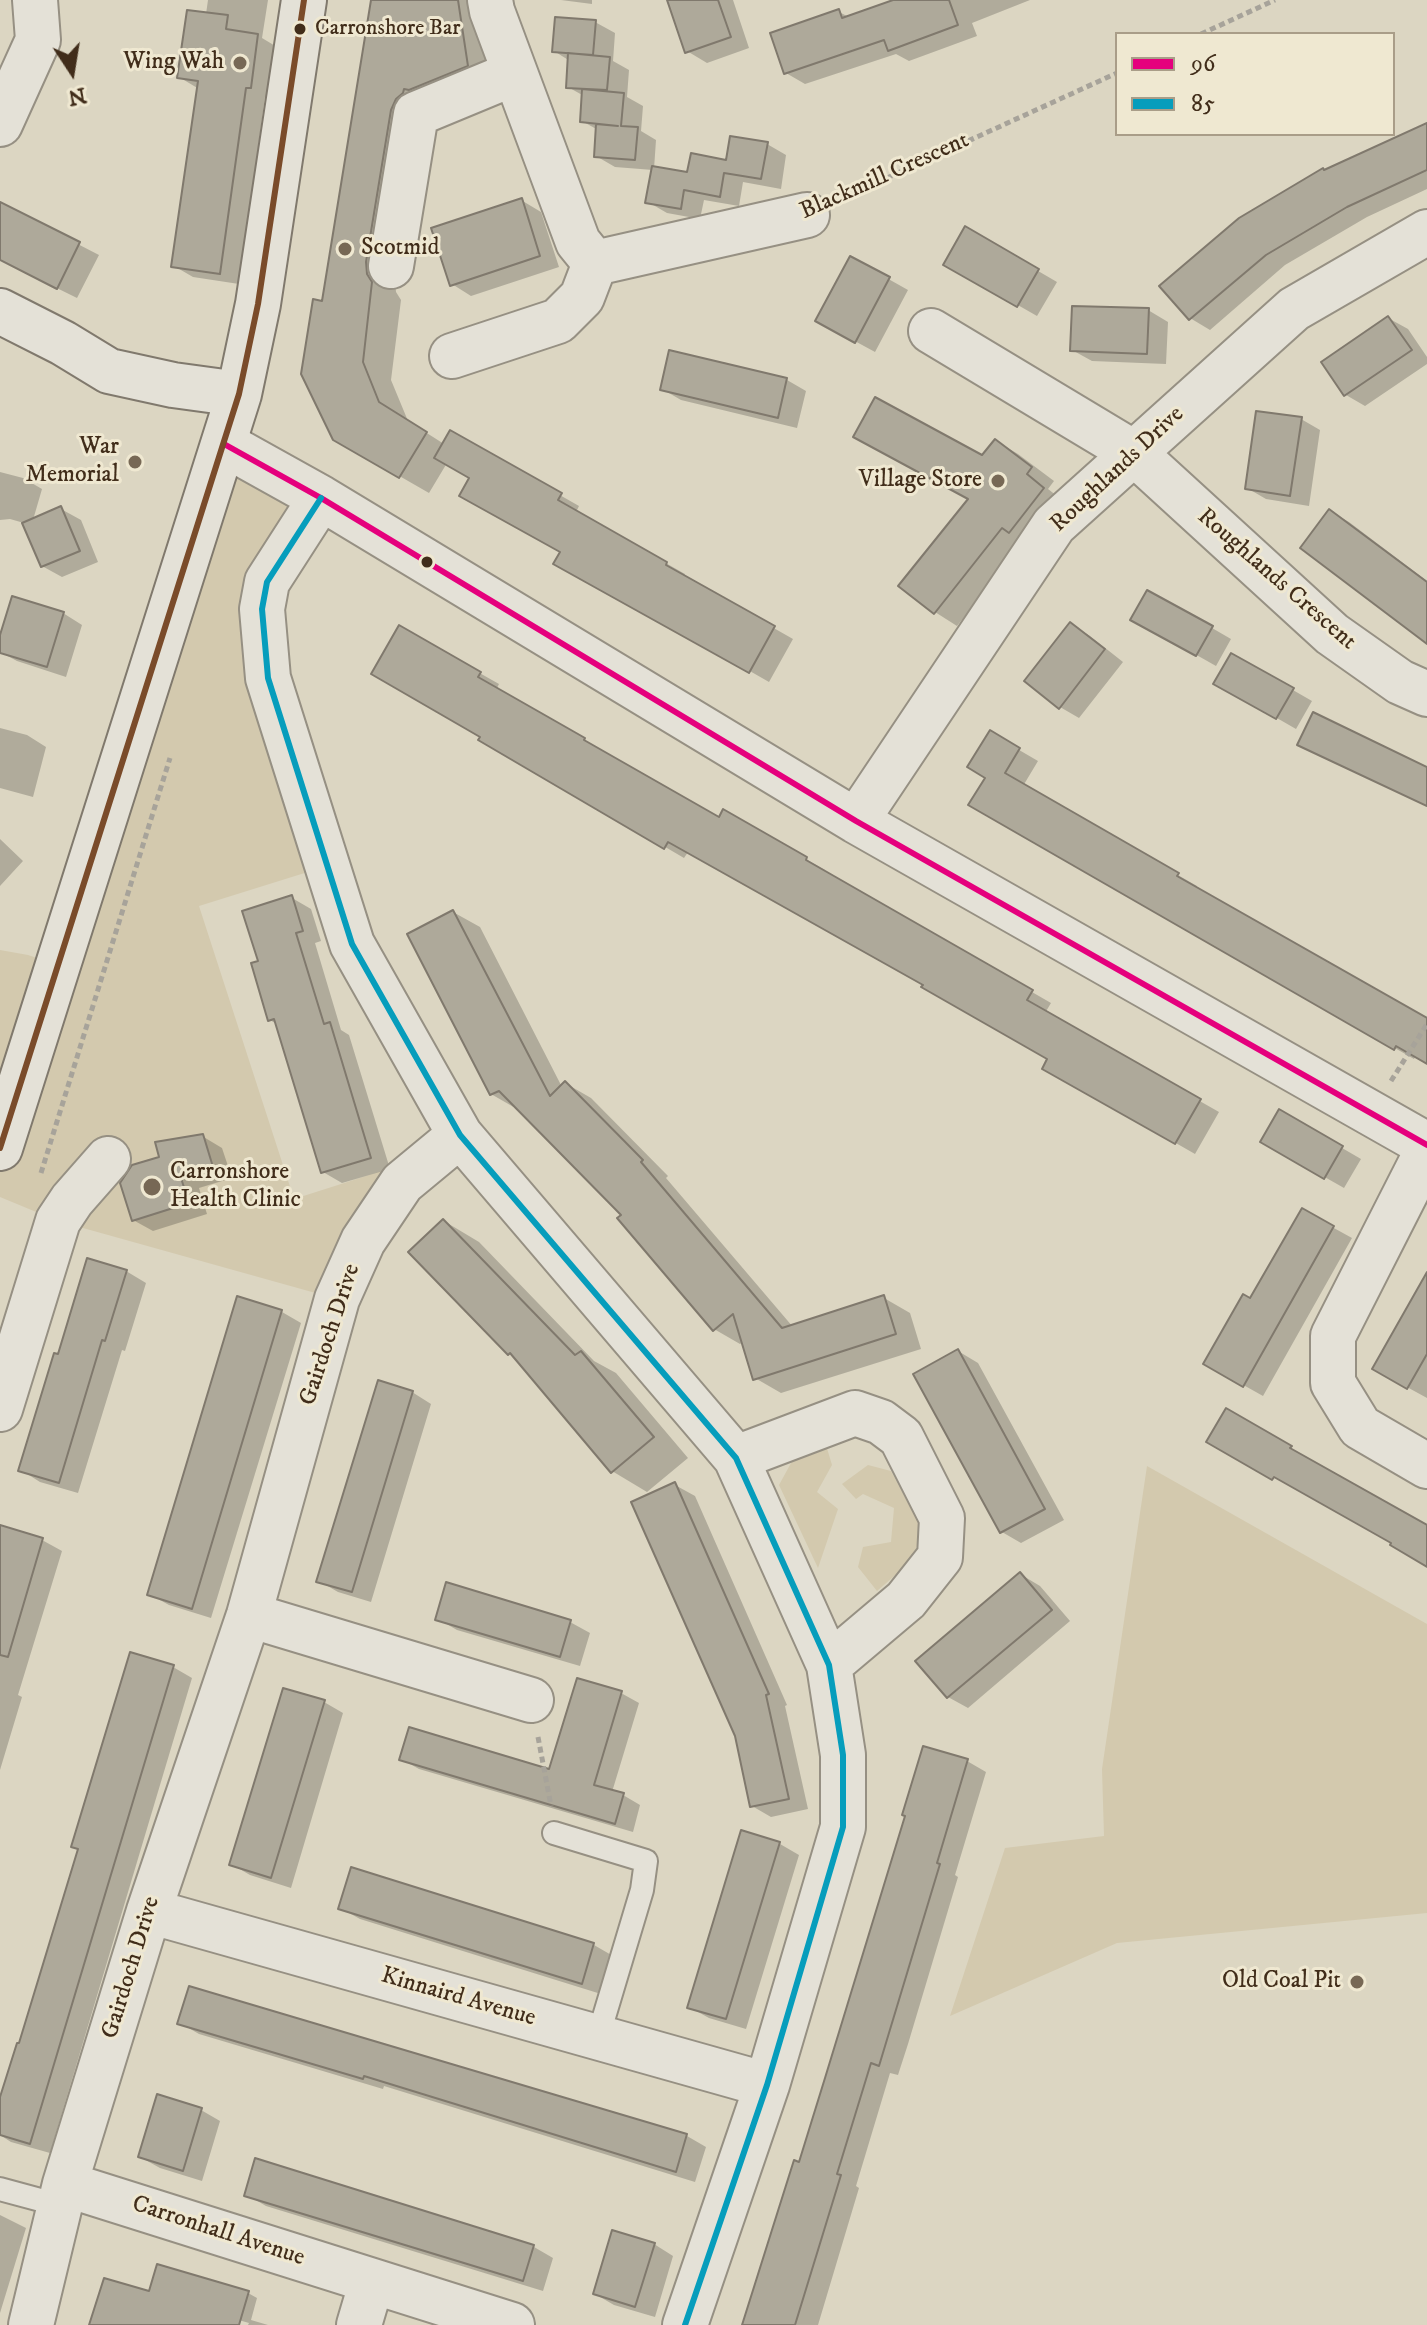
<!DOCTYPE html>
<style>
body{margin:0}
#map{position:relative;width:1427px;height:2325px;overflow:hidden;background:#dcd6c2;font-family:"IM FELL DW Pica",serif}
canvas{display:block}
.legend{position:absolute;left:1115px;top:32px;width:280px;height:104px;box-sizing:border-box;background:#efe8d1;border:2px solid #a99d88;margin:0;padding:10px 14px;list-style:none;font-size:24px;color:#412d1a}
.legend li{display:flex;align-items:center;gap:16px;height:40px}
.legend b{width:40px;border:2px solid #a99d88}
.north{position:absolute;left:32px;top:32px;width:80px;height:80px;-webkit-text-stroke:6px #efe8d1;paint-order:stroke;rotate:168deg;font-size:22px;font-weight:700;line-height:32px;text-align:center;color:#412d1a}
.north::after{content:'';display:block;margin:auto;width:28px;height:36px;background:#412d1a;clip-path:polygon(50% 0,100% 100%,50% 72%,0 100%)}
</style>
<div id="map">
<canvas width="1427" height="2325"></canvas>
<ul class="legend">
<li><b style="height:10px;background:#e5007d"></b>96</li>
<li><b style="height:10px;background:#069dbc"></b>85</li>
</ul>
<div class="north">N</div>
</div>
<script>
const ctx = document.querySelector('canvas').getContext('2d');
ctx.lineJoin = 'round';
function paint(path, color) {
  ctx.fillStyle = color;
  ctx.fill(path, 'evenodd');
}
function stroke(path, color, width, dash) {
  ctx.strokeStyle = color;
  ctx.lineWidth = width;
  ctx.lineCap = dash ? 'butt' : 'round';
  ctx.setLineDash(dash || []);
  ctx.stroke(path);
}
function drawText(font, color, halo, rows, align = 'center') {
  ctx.font = font + ' "IM FELL DW Pica",serif';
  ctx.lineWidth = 6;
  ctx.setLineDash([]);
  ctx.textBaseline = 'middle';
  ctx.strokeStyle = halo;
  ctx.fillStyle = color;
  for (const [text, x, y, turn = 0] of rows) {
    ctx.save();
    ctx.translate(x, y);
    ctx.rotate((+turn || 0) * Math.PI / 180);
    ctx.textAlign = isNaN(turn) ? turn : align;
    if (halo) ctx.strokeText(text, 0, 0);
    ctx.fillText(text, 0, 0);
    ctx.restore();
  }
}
paint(new Path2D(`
 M224 444 321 498 267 581 327 866 199 906 294 1199 385 1170 337 1299 58 1221 0 1197V950L28 955 58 965Z
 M826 1445 832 1465 817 1492 838 1509 818 1568 779 1485 796 1454Z
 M868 1465 891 1471 920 1526 915 1558 877 1591 858 1567 863 1547 891 1542 894 1508 863 1494 856 1499 842 1484Z
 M1147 1466 1427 1624V1913L1117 1943 950 2016 1005 1848 1104 1836 1102 1769Z`), '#d3c9ae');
paint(new Path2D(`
 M208 0H268L262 38 277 47 270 98 265 97 239 284 193 277 174 266 199 89 179 77 206 14Z
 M373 0H478L496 82 440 105 395 280 396 292 401 300 391 380 408 421 444 444 451 433 579 506 576 512 685 574 684 577 793 639 769 682 659 619 563 552 472 477 447 463 429 493 335 439 324 303Z
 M561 0H592V4Z
 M669 0H733L749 48 707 63 687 51Z
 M899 0H1030L972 23 977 36 909 61 896 54 805 84 786 73 839 12 849 17Z
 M595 22 615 33 613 61 629 70 627 97 643 106 641 131 656 140 654 169 689 175 728 162 767 144 786 155 781 189 743 182 739 206 704 200 700 219 667 213 648 202 653 170 615 167 596 156 598 130 582 121 584 96 568 87 570 61 554 51Z
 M1427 125V189L1367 217 1285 265 1210 330 1190 318 1162 286Z
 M521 200 541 212 559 267 471 296 452 284Z
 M0 204 99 255 77 298 0 260Z
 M966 229 1057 282 1037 316 946 264Z
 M851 258 908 290 875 352 818 321Z
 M1148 310 1168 322 1166 364 1092 361 1072 350Z
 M1388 318 1408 329 1427 357V364L1365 406 1346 395Z
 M670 352 787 380 806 391 797 428 681 400 662 389Z
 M1301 419 1320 430 1309 506 1266 499 1247 488Z
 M996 441 1018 454 1054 481 1048 489 1066 503 1025 540 957 626 935 612 982 458Z
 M0 472 23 478 42 489 33 520 61 509 81 520 98 562 62 577 42 566 24 523 10 519 0 520Z
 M1330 511 1349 522 1427 581V642Z
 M63 613 82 625 66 677 17 661 0 652V642Z
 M1133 619 1212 628 1231 639 1216 666Z
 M1071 624 1090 636 1123 662 1079 718 1060 707Z
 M400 628 499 684 496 690 720 820 724 812 825 870 824 872 1051 1003 1045 1013 1219 1112 1195 1154 1045 1068 1050 1059 925 984 688 852 684 858 481 739 483 736Z
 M1232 655 1312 701 1296 729 1216 683Z
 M0 728 27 735 46 747 33 797 0 788Z
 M990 733 1038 761 1023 786 1197 886 1195 889 1427 1020V1062L1416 1055 1414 1059 971 805 987 777Z
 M1300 745 1427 769V806L1319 756Z
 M0 839 23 861 0 886Z
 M292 898 311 909 321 941 315 943 341 1030 349 1035 390 1169 342 1183 323 1172 278 1025 270 1020 261 962Z
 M453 912 480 927 562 1087 565 1083 591 1098 668 1176 666 1178 793 1327 884 1298 910 1313 921 1349 781 1393 755 1378 743 1342 740 1344 714 1329 624 1215 517 1109 491 1094Z
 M1280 1112 1361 1159 1344 1188 1263 1142Z
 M202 1136 222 1148 232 1178 199 1188 207 1214 153 1231 133 1220 162 1158Z
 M1303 1211 1352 1238 1263 1396 1206 1364 1251 1301Z
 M444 1221 479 1242 594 1361 616 1373 688 1458 647 1492 612 1471 517 1358 510 1354 411 1252Z
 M126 1271 146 1283 125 1351 122 1350 78 1493 40 1482 21 1470 59 1357Z
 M1427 1288V1398L1374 1369Z
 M239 1299 282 1312 301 1323 211 1618 169 1605 149 1594Z
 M958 1351 978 1363 1064 1520 1021 1543 1002 1532Z
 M412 1392 431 1404 371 1602 338 1592 319 1581Z
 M675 1485 695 1496 787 1705 785 1706 808 1809 771 1817 752 1806Z
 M0 1540H42L62 1551 18 1695 22 1697 0 1770Z
 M1020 1574 1040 1586 1070 1621 968 1708 948 1697Z
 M438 1619 570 1622 590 1633 580 1666 457 1630Z
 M173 1667 192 1678 50 2153 11 2142 0 2135V2104L20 2046Z
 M621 1693 639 1703 612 1792 623 1795 640 1805 633 1832 419 1769 401 1759 551 1772Z
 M324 1702 343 1713 291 1888 250 1875 231 1864Z
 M967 1761 986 1772 955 1875 958 1877 908 2044 898 2075 890 2073 856 2186 859 2188 818 2325H744L801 2164 907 1816Z
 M742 1833 780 1844 799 1855 746 2029 709 2018 689 2007Z
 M352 1870 594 1945 613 1956 601 1994 360 1919 340 1908Z
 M190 1988 687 2136 706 2147 695 2182 384 2086 383 2089 199 2034 180 2023Z
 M201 2110 220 2121 202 2181 160 2168 140 2157Z
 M257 2161 534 2247 553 2258 543 2291 266 2206 247 2195Z
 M0 2215 26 2228 0 2313Z
 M654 2244 673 2256 655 2317 614 2305 595 2294Z
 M143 2292 248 2293 257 2298 251 2320 268 2325H248L249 2323 153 2295 195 2325H91Z`), '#0003');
const building = new Path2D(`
 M371 0H458L468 66 409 90 404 89 403 93 396 99 391 110 366 262 367 274 372 282 363 362 379 402 427 432 399 478 333 440 301 374 313 299 322 301Z
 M667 0H718L731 37 685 53Z
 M893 0H949L958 25 888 51 884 40 784 74 770 33 839 9 842 18Z
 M187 10 228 15 226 29 258 34 251 88H246L220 274 171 267 198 81 177 78Z
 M555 17 596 20 593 55 552 52Z
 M568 53 610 57 607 90 566 88Z
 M582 89 624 93 621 126 638 127 635 160 594 157 596 124 618 126 580 122Z
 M1427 123V170L1347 207 1266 255 1189 320 1159 286 1239 218 1323 168 1324 170Z
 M730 136 768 142 761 179 724 173 720 197 684 190 681 209 645 203 652 166 687 172 691 153 726 160Z
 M522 198 540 256 450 286 431 228Z
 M0 202 80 242 57 289 0 260Z
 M965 226 1039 269 1017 307 943 265Z
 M850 256 890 277 855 343 815 321Z
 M1072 306 1149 308 1147 354 1070 351Z
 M1388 316 1412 350 1344 396 1321 362Z
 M669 350 787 378 778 418 660 390Z
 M875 397 982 455 995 439 1032 467 1027 474 1044 488 1009 533 1002 528 934 614 898 586 968 499 853 437Z
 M1256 411 1302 417 1290 496 1245 489Z
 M450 430 562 493 558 500 667 562 666 565 775 626 749 673 553 564 560 552 459 496 469 478 434 458Z
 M61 506 80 551 41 567 22 523Z
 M1329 509 1427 582V644L1300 548Z
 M1147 590 1213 626 1196 656 1130 620Z
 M12 596 64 612 47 667 0 653V635Z
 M1070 622 1105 649 1059 709 1024 681Z
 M399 625 481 672 478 677 585 738 584 740 719 817 723 809 807 857 806 860 1033 990 1027 1000 1201 1099 1175 1144 1042 1069 1047 1059 921 987 923 985 668 842 664 849 478 740 480 737 371 674Z
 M1231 653 1294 688 1276 719 1213 684Z
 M1313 712 1427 767V806L1297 745Z
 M990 730 1020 748 1005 773 1179 873 1177 876 1427 1018V1064L1396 1046 1394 1050 968 805 985 778 967 767Z
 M292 895 303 931 296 933 324 1024 330 1022 371 1158 321 1173 274 1019 268 1021 251 963 258 961 242 911Z
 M453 910 550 1096 565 1081 643 1160 641 1162 782 1328 884 1295 896 1334 753 1380 733 1314 713 1331 617 1218 621 1215 499 1091 490 1095 407 934Z
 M1279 1109 1343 1146 1324 1179 1260 1142Z
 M203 1134 213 1167 181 1178 189 1203 132 1221 120 1183 132 1165 159 1157 155 1142Z
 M1302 1208 1334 1226 1243 1387 1203 1364 1243 1294 1250 1298Z
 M443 1219 575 1355 581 1351 654 1437 611 1473 510 1353 508 1355 408 1252Z
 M87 1258 127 1270 105 1341 102 1340 59 1483 18 1471 54 1353 58 1354Z
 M1427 1272V1354L1407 1389 1372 1369Z
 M237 1296 282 1310 192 1609 147 1595Z
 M958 1349 1045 1509 1000 1533 913 1374Z
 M378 1380 413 1391 352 1592 316 1582Z
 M1226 1408 1292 1446 1290 1448 1427 1525V1567L1390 1545 1391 1543 1274 1477 1272 1480 1206 1442Z
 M675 1482 769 1694 766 1695 789 1799 750 1807 735 1736 631 1502Z
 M0 1525 43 1538 8 1657 0 1655Z
 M1020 1572 1052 1610 947 1698 915 1661Z
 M446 1582 571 1620 560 1657 435 1620Z
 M130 1652 174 1665 30 2144 0 2135V2097L17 2043H19L78 1849 71 1847Z
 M577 1678 622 1691 594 1785 624 1793 615 1824 399 1760 409 1727 549 1769Z
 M283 1688 325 1700 271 1878 229 1865Z
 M923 1746 968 1759 937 1863 940 1864 879 2066 871 2063 837 2174 841 2175 795 2325H742L794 2160 799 2162 825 2078 905 1816 902 1815Z
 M741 1830 780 1842 726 2019 687 2008Z
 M351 1867 594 1943 582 1984 338 1909Z
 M189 1986 687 2134 676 2172 364 2076 363 2079 177 2024Z
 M157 2094 202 2108 183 2171 138 2157Z
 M255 2158 534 2245 523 2281 244 2196Z
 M612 2230 655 2243 635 2307 593 2294Z
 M157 2264 249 2291 239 2325H89L104 2278 149 2291Z`);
paint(building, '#aea99a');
stroke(building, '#80796d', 2);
const lane = new Path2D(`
 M554 1833 646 1861 642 1890 598 2037
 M0 2189 59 2205`);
const street = new Path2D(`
 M490 0 492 11 578 242 595 263 807 215
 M0 124 38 40 35 0
 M391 266 416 114 515 73
 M931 331 1134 453 1332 634 1400 682 1427 694
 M452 356 558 321 582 297 595 263
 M224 444 321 498 856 821 1427 1145
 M321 498 267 582 262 609 268 678 352 944 460 1135 736 1458 829 1665 843 1755V1827L767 2085 685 2325
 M856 821 1054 525 1294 309 1427 232
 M1427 1151 1333 1336V1383L1360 1427 1427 1466
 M0 1409 58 1221 72 1200 108 1159
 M736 1458 855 1413 881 1422 901 1437 942 1518 940 1557 906 1600 829 1665
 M249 1615 531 1700
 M149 1911 767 2085
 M65 2184 512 2325
 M31 2325 65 2184 149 1911 249 1615 337 1299 363 1241 402 1183 460 1135
 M359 2325 372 2281`);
const secondary = new Path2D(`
 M0 311 63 343 109 371 173 385 239 394
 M0 1148 239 394 258 304 304 0`);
stroke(lane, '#969083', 26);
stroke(street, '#969083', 48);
stroke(secondary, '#80796d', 48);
stroke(new Path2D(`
 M1201 34 1275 0
 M841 199 1117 73
 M1391 1081 1427 1024
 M41 1173 170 758
 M538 1737 551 1806`), '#a7a39a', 5, [6, 4]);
stroke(lane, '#e4e1d7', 22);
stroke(street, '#e4e1d7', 44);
stroke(secondary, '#e4e1d7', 44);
stroke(new Path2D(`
 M224 444 321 498 856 821 1427 1145`), '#e5007d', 6);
stroke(new Path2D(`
 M321 498 267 582 262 609 268 678 352 944 460 1135 736 1458 829 1665 843 1755V1827L767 2085 685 2325`), '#069dbc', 6);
stroke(new Path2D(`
 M0 1148 239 394 258 304 304 0`), '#7a4b2a', 6);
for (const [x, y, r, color] of [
 [300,29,7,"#412d1a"],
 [240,63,8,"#776855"],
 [345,249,8,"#776855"],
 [135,462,8,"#776855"],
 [998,481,8,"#776855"],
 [427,562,7,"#412d1a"],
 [152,1187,10,"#776855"],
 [1357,1982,8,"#776855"]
]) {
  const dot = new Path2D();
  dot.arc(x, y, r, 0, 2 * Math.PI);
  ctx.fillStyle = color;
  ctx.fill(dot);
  stroke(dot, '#efe8d1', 3);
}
drawText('22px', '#412d1a', '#efe8d1', [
 ["Carronshore Bar",315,29]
], 'left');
drawText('24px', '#412d1a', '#efe8d1', [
 ["Wing Wah",224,63],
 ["Scotmid",361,249,"left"],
 ["War",119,448],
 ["Memorial",119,476],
 ["Village Store",982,481],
 ["Carronshore",170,1173,"left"],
 ["Health Clinic",170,1201,"left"],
 ["Old Coal Pit",1341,1982]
], 'right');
drawText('24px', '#412d1a', '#efe8d1', [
 ["Blackmill Crescent",885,177,-24],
 ["Roughlands Drive",1118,470,-43],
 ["Roughlands Crescent",1276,580,41],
 ["Gairdoch Drive",331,1335,-72],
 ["Gairdoch Drive",132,1968,-73],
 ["Kinnaird Avenue",458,1998,16],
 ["Carronhall Avenue",218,2232,18]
]);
</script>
